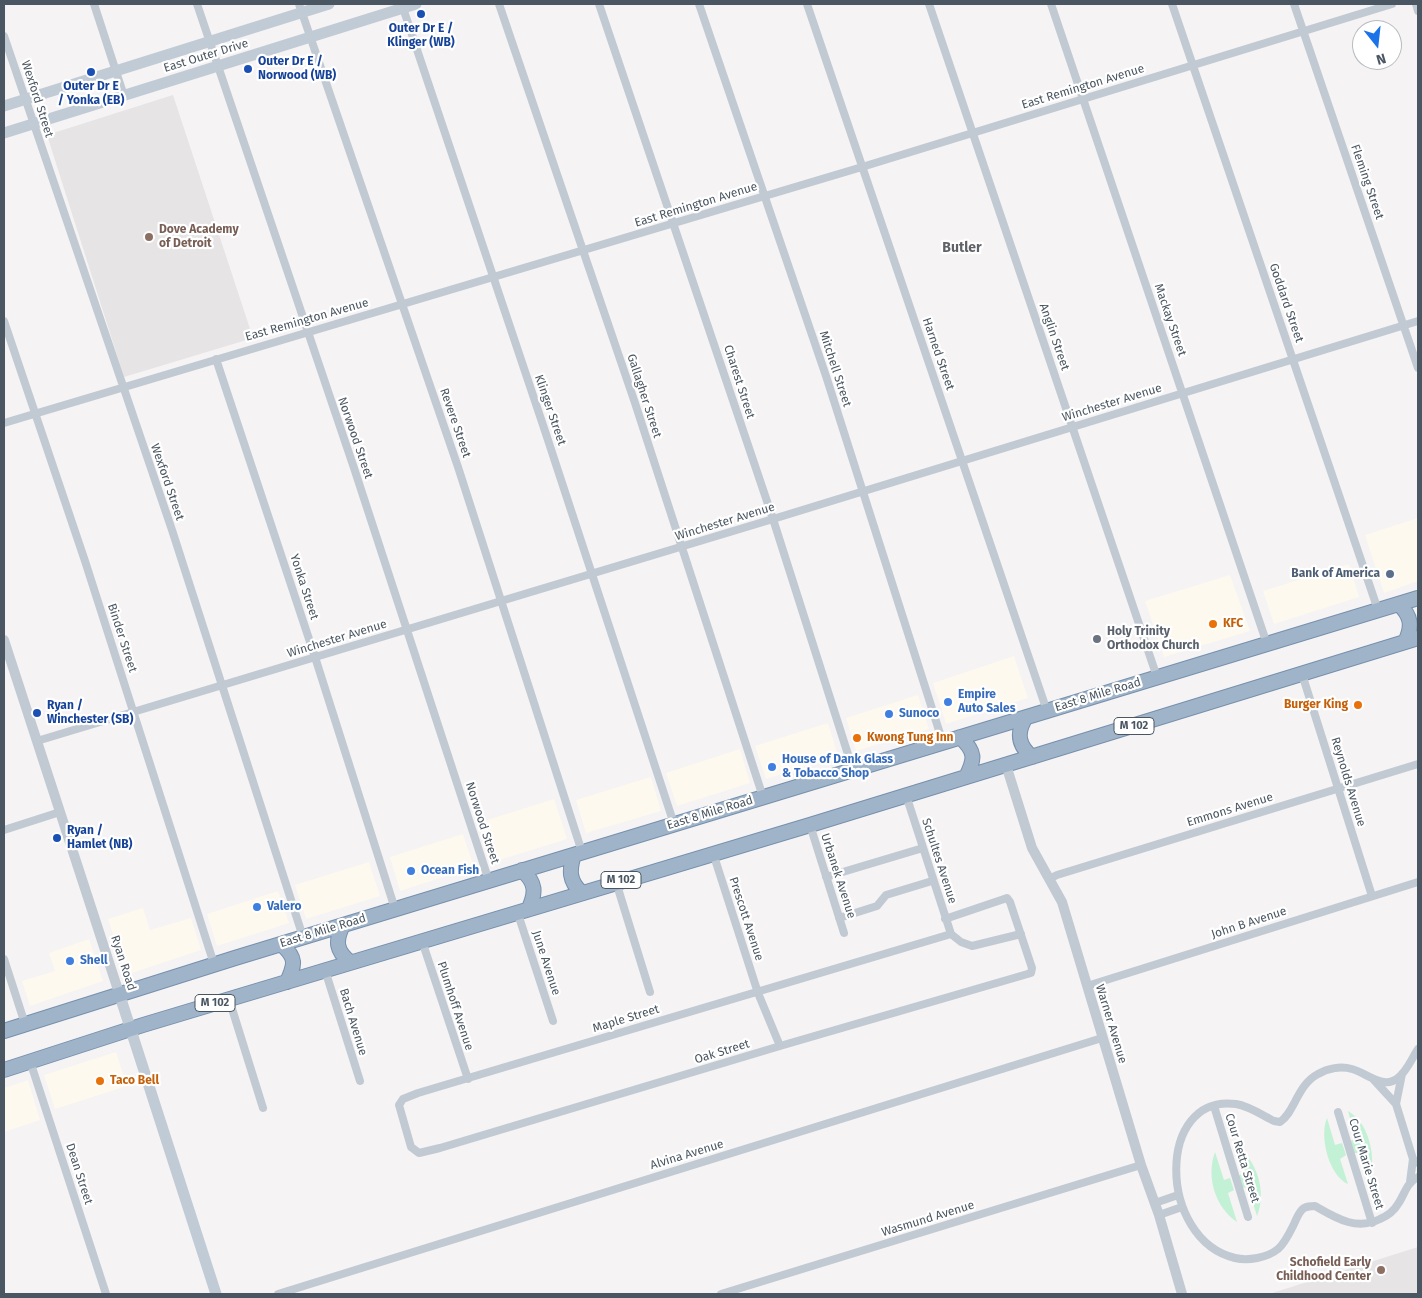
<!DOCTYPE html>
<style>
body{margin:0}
#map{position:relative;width:1422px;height:1298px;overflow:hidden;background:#f5f3f3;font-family:"Fira Sans",sans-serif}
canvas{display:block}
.frame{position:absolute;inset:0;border:5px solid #4a5661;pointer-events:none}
.north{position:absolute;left:1352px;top:20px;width:50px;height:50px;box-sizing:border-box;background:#fff;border:1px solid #b7bbc0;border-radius:50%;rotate:164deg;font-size:14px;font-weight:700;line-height:20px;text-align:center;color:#4a5661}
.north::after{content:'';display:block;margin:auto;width:18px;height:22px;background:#1a73e8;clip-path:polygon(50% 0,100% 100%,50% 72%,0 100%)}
</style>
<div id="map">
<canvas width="1422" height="1298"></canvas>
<div class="frame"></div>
<div class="north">N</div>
</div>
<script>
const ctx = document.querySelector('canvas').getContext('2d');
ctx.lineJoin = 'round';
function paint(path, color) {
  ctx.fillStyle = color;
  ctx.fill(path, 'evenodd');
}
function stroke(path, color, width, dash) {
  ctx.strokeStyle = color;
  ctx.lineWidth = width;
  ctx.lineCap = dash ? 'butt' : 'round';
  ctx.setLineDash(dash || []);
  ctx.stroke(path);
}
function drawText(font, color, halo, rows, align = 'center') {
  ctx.font = font + ' "Fira Sans",sans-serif';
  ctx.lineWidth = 4.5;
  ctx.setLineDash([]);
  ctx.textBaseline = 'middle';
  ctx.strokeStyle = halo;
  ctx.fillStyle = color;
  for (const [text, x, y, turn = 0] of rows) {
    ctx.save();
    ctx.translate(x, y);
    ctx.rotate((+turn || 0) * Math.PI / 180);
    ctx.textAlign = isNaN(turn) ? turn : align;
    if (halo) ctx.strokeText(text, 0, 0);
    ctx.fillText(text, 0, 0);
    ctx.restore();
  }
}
paint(new Path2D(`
 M1418 518V581L1384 593 1365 535Z
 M1349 564 1359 597 1274 624 1263 591Z
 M1230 575 1250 631 1164 657 1145 601Z
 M1014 656 1028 698 946 724 933 683Z
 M918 695 929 729 856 751 846 718Z
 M828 723 838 756 766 779 755 746Z
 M740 749 750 783 677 806 666 773Z
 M651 777 661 811 586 833 576 800Z
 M554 799 567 839 493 862 481 822Z
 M463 834 474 867 400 891 390 857Z
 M369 862 380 896 306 919 295 885Z
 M278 891 289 923 217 946 207 914Z
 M143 908 150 930 191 918 201 950 126 975 108 919Z
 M89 939 103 981 30 1006 22 981 55 971 49 953Z
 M116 1052 127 1086 55 1109 44 1075Z
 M28 1080 40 1120 4 1132V1088Z`), '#fdf9ef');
paint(new Path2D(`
 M173 95 253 338 124 377 47 135Z
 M1418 1247V1294H1269Z`), '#e6e4e5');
paint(new Path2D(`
 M1348 1111C1370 1124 1376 1157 1370 1179L1360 1153H1353L1350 1141 1356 1139Z
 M1327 1118 1335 1145 1342 1143 1346 1155 1340 1159 1348 1184C1329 1176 1319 1136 1327 1118Z
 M1236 1145C1257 1161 1267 1191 1257 1216L1248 1187 1241 1188 1238 1176 1244 1173Z
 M1215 1152 1224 1180 1230 1178 1234 1190 1228 1193 1237 1222C1215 1207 1206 1177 1215 1152Z`), '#c3f1d5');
const trunk = new Path2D(`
 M1399 604C1411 616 1413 626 1405 642
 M1026 717C1016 733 1018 745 1032 757
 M960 737C976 752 975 759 966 777
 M574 855C569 870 569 881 581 892
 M522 870C536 883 536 892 529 908
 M343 925C335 941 336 951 350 962
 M281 944C297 958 295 964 287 982
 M4 1031 235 958 1418 598
 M4 1070 143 1025 810 825 1418 638`);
stroke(trunk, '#7690ad', 16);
stroke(new Path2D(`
 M94 4 124 96
 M197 4 354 468 489 881
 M299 4 458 467 582 852
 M499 4 635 403 763 797
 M599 4 773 519 853 770
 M699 4 826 376 943 743
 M807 4 1047 711
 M929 4 1157 677
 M1051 4 1267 644
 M1172 4 1378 610
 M1294 4 1418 368
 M1416 4 1418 11
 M402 5 545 431 674 824
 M4 36 172 530 303 937
 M4 321 85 561 214 964
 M216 359 315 657 395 909
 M4 423 862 167 1392 4
 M1302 674 1372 896
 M37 741 773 519 1418 321
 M906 795 951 934
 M810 825 844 933
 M4 830 60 812
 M713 853 758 993 780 1046
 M826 877 923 848
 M1049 879 1057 875 1418 764
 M616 882 650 992
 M517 911 553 1021
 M839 918 877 906 886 895 932 881
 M945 919 1007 898 1010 902 1032 968 1031 973 780 1046 440 1148 419 1153 411 1147 399 1105 403 1099 418 1093 951 934 961 942 972 946 1021 934
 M422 941 468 1079
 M4 959 25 1024
 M325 970 360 1081
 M1087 986 1418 882
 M229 999 263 1108
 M1418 1049C1412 1058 1407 1071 1398 1078 1383 1090 1367 1073 1352 1069 1341 1066 1328 1068 1318 1074 1297 1085 1295 1112 1280 1122L1274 1121C1262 1115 1249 1106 1236 1104 1156 1093 1157 1239 1235 1258 1248 1261 1267 1258 1278 1249 1285 1243 1290 1232 1294 1224 1297 1218 1299 1211 1304 1208 1308 1206 1311 1206 1315 1206 1336 1218 1356 1231 1380 1219 1387 1216 1394 1211 1398 1204 1405 1194 1406 1183 1418 1177
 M30 1061 106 1294
 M1373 1079 1396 1104 1413 1159 1418 1163
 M1396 1104 1402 1074
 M1214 1106 1248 1217
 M1338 1112 1372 1223
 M1410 1182 1413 1159
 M1155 1203 1178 1195
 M1159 1215 1182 1207
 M278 1294 1102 1038
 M721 1294 1141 1165`), '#c1cad2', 8);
stroke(new Path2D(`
 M4 640 119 993
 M1006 765 1032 848 1062 902 1141 1165 1159 1215 1182 1294`), '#c1cad2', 10);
stroke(new Path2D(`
 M4 106 329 4
 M4 133 416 4
 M119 993 216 1294`), '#c1cbd6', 11);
stroke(trunk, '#9fb4c9', 14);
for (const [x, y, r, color] of [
 [421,14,5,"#1a4fb4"],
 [248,69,5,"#1a4fb4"],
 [91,72,5,"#1a4fb4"],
 [149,237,5,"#8d6e63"],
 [1390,574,5,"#5c6f8a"],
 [1213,624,5,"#e8710a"],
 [1097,639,5,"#6b7280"],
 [948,702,5,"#3f7fe0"],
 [1358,705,5,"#e8710a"],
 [37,713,5,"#1a4fb4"],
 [889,714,5,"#3f7fe0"],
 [857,738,5,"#e8710a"],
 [772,767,5,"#3f7fe0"],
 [57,838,5,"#1a4fb4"],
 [411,871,5,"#3f7fe0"],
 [257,907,5,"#3f7fe0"],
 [70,961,5,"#3f7fe0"],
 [100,1081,5,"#e8710a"],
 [1381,1270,5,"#8d6e63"]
]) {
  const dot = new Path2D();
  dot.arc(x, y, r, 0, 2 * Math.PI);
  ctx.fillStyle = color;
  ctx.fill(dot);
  stroke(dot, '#fff', 2);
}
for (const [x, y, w] of [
 [1134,726,40],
 [621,880,40],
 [215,1003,40]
]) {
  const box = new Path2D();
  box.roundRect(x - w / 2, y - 8.5, w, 17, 4);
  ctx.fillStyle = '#fff';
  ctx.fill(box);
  stroke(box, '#4a5661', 1);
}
drawText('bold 11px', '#4a5661', null, [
 ["M 102",1134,726],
 ["M 102",621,880],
 ["M 102",215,1003]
]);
drawText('bold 12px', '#164399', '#fff', [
 ["Outer Dr E /",421,29,"center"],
 ["Klinger (WB)",421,43,"center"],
 ["Outer Dr E /",258,62],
 ["Norwood (WB)",258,76],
 ["Outer Dr E",91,87,"center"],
 ["/ Yonka (EB)",91,101,"center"],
 ["Ryan /",47,706],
 ["Winchester (SB)",47,720],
 ["Ryan /",67,831],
 ["Hamlet (NB)",67,845]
], 'left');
drawText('12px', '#4a5661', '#fff', [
 ["East Outer Drive",206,56,-17],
 ["East Remington Avenue",1083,87,-17],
 ["Wexford Street",37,99,72],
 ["Fleming Street",1367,182,71],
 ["East Remington Avenue",696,205,-17],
 ["Goddard Street",1286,303,71],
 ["East Remington Avenue",307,320,-16],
 ["Mackay Street",1170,320,71],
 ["Anglin Street",1054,337,71],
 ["Harned Street",938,354,71],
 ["Mitchell Street",835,369,72],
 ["Charest Street",739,382,72],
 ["Gallagher Street",644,396,72],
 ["Winchester Avenue",1112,403,-17],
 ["Klinger Street",550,410,71],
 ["Revere Street",455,423,71],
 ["Norwood Street",355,438,71],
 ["Wexford Street",167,482,71],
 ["Winchester Avenue",725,522,-17],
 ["Yonka Street",304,587,72],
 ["Binder Street",122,638,72],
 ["Winchester Avenue",337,639,-17],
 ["East 8 Mile Road",1098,695,-17],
 ["Reynolds Avenue",1348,782,73],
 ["Emmons Avenue",1230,810,-17],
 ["East 8 Mile Road",710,813,-17],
 ["Norwood Street",482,823,72],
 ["Schultes Avenue",939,861,72],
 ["Urbanek Avenue",838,876,72],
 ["Prescott Avenue",746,919,72],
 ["John B Avenue",1249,923,-18],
 ["East 8 Mile Road",323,931,-17],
 ["Ryan Road",123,963,72],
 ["June Avenue",546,963,72],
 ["Plumhoff Avenue",455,1006,72],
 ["Maple Street",626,1019,-17],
 ["Bach Avenue",353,1022,73],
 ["Warner Avenue",1111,1024,73],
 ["Oak Street",722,1052,-17],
 ["Alvina Avenue",687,1155,-17],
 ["Cour Retta Street",1242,1158,73],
 ["Cour Marie Street",1366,1164,73],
 ["Dean Street",79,1174,72],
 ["Wasmund Avenue",928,1219,-17]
]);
drawText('bold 12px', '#785e54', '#fff', [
 ["Dove Academy",159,230],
 ["of Detroit",159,244],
 ["Schofield Early",1371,1263,"right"],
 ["Childhood Center",1371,1277,"right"]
], 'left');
drawText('bold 12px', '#4e5e75', '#fff', [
 ["Bank of America",1380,574]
], 'right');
drawText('bold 12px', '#c56008', '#fff', [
 ["KFC",1223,624],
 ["Burger King",1348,705,"right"],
 ["Kwong Tung Inn",867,738],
 ["Taco Bell",110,1081]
], 'left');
drawText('bold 12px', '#5b616d', '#fff', [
 ["Holy Trinity",1107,632],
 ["Orthodox Church",1107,646]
], 'left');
drawText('bold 12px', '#366cbe', '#fff', [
 ["Empire",958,695],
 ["Auto Sales",958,709],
 ["Sunoco",899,714],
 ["House of Dank Glass",782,760],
 ["& Tobacco Shop",782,774],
 ["Ocean Fish",421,871],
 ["Valero",267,907],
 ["Shell",80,961]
], 'left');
drawText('bold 14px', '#5f6368', '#fff', [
 ["Butler",962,248]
]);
</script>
